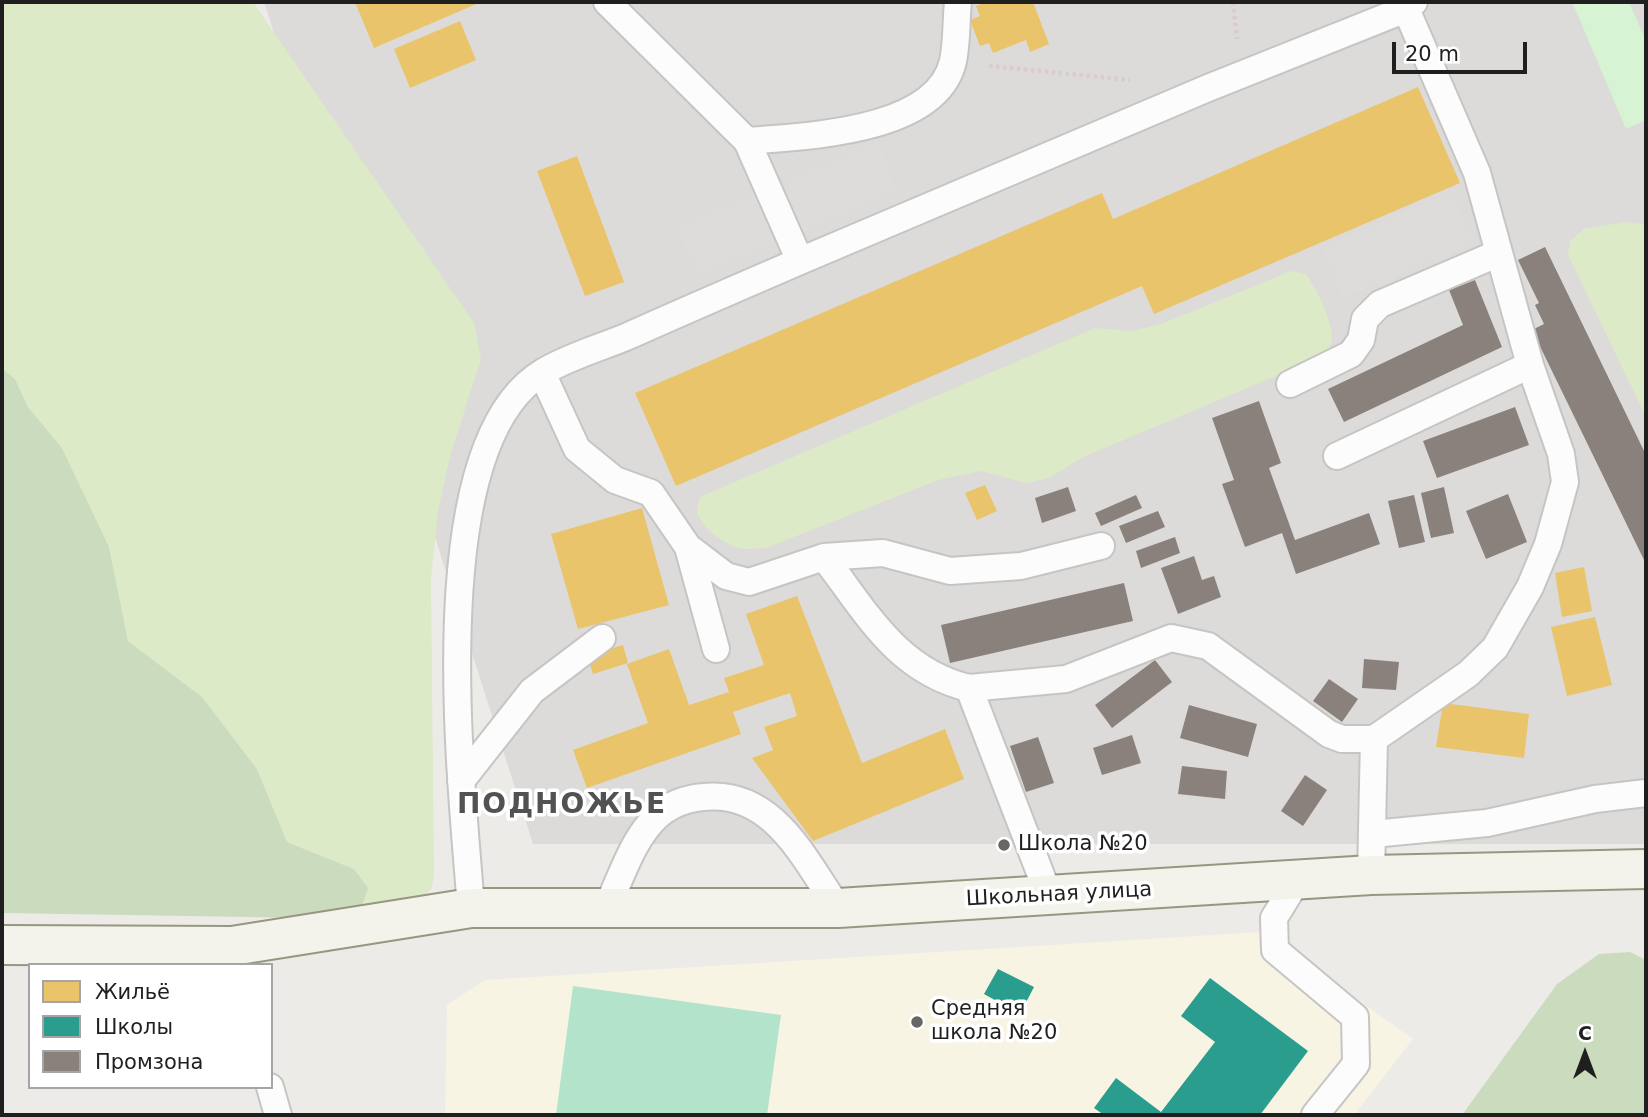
<!DOCTYPE html>
<meta charset="utf-8">
<style>
body{margin:0}
#map{position:relative;width:1648px;height:1117px;overflow:hidden;background:#edebe8;font-family:"DejaVu Sans",sans-serif}
canvas{display:block}
.frame{position:absolute;inset:0;border:4px solid #1f1f1f;pointer-events:none}
.legend{position:absolute;left:28px;top:963px;width:245px;height:126px;box-sizing:border-box;background:#fff;border:2px solid #a5a5a5;margin:0;padding:9px 12px;list-style:none;font-size:21px;color:#1f1f1f}
.legend li{display:flex;align-items:center;gap:14px;height:35px}
.legend b{width:35px;border:2px solid #a5a5a5}
.north{position:absolute;left:1550px;top:1019px;width:70px;height:70px;-webkit-text-stroke:5px #fff;paint-order:stroke;rotate:0deg;font-size:19px;font-weight:700;line-height:28px;text-align:center;color:#1f1f1f}
.north::after{content:'';display:block;margin:auto;width:24px;height:32px;background:#1f1f1f;clip-path:polygon(50% 0,100% 100%,50% 72%,0 100%)}
.scale{position:absolute;left:1392px;top:42px;width:135px;height:32px;box-sizing:border-box;border:4px solid #1f1f1f;border-top:0;padding-left:9px;font-size:21px;line-height:24px;white-space:nowrap;color:#1f1f1f;-webkit-text-stroke:5px #fff;paint-order:stroke}
</style>
<div id="map">
<canvas width="1648" height="1117"></canvas>
<div class="frame"></div>
<ul class="legend">
<li><b style="height:19px;background:#e9c46a"></b>Жильё</li>
<li><b style="height:19px;background:#2a9d8f"></b>Школы</li>
<li><b style="height:19px;background:#8a817c"></b>Промзона</li>
</ul>
<div class="north">С</div>
<div class="scale">20 m</div>
</div>
<script>
const ctx = document.querySelector('canvas').getContext('2d');
ctx.lineJoin = 'round';
function paint(path, color) {
  ctx.fillStyle = color;
  ctx.fill(path, 'evenodd');
}
function stroke(path, color, width, dash) {
  ctx.strokeStyle = color;
  ctx.lineWidth = width;
  ctx.lineCap = dash ? 'butt' : 'round';
  ctx.setLineDash(dash || []);
  ctx.stroke(path);
}
function drawText(font, color, halo, rows, align = 'center') {
  ctx.font = font + ' "DejaVu Sans",sans-serif';
  ctx.lineWidth = 7;
  ctx.setLineDash([]);
  ctx.textBaseline = 'middle';
  ctx.strokeStyle = halo;
  ctx.fillStyle = color;
  for (const [text, x, y, turn = 0] of rows) {
    ctx.save();
    ctx.translate(x, y);
    ctx.rotate((+turn || 0) * Math.PI / 180);
    ctx.textAlign = isNaN(turn) ? turn : align;
    if (halo) ctx.strokeText(text, 0, 0);
    ctx.fillText(text, 0, 0);
    ctx.restore();
  }
}
paint(new Path2D(`
 M264 2H1646V844H533Z`), '#dcdbd9');
paint(new Path2D(`
 M1262 932 1413 1039 1354 1115H445L447 1005 485 980Z`), '#f7f4e3');
paint(new Path2D(`
 M2 2H253L474 323 481 359 450 456 438 511 431 578 434 875 432 887 424 898 362 906 354 869 287 842 257 769 202 697 128 641 109 547 62 448 28 407 15 379 2 368Z
 M1626 222 1646 225V417L1568 255 1570 241 1584 229Z
 M1291 271 1306 274C1316 288 1340 333 1329 348 1326 352 1319 356 1316 359L1081 458 1049 478 1027 483 981 471 938 480 766 548C757 548 747 550 738 548 720 542 684 517 702 496L1095 328 1130 331 1159 325Z`), '#dceac7');
paint(new Path2D(`
 M2 368 15 379 28 407 62 448 109 547 128 641 202 697 257 769 287 842 354 869 368 888 362 906 311 918 2 913Z
 M1630 952 1646 960V1115H1462L1557 984 1599 954Z`), '#cadcbd');
paint(new Path2D(`
 M1578 2H1629L1646 41V120L1626 129 1573 4Z`), '#d6f3d4');
paint(new Path2D(`
 M573 986 781 1015 767 1115H556Z`), '#b3e4cb');
paint(new Path2D(`
 M878 142 898 192 697 276 676 227Z
 M1451 192 1473 242 1343 298 1322 249Z`), '#dddcdb');
paint(new Path2D(`
 M355 2H481L374 48Z
 M986 2H1033L1049 44 1030 52 1026 40 993 53 989 43 980 46 970 20 980 16 976 6Z
 M460 21 476 60 410 88 394 49Z
 M1418 87 1460 183 1154 314 1142 286 676 486 635 393 1102 193 1113 219Z
 M577 156 624 282 585 296 537 171Z
 M985 485 997 511 977 520 965 493Z
 M642 508 669 605 578 629 551 534Z
 M1584 567 1592 611 1562 617 1555 573Z
 M797 596 862 763 945 729 964 779 813 841 752 758 773 750 764 727 797 716 790 693 733 712 741 734 587 788 573 750 648 723 627 664 669 649 689 705 729 692 724 678 764 665 746 614Z
 M1595 617 1612 685 1567 696 1551 627Z
 M623 645 628 663 593 674 587 656Z
 M1443 703 1529 714 1524 758 1436 747Z`), '#e9c46a');
paint(new Path2D(`
 M998 969 1034 987 1020 1014 984 994Z
 M1210 978 1308 1051 1260 1115H1104L1094 1108 1116 1078 1161 1112 1215 1042 1181 1016Z`), '#2a9d8f');
paint(new Path2D(`
 M1545 247 1646 455V564L1532 330 1544 324 1535 305 1539 303 1518 260Z
 M1475 280 1502 347 1344 422 1328 389 1463 325 1449 290Z
 M1259 401 1281 463 1269 468 1295 540 1369 513 1380 544 1296 574 1282 533 1245 547 1222 484 1234 480 1212 418Z
 M1515 407 1529 445 1437 478 1423 441Z
 M1068 487 1076 511 1042 523 1035 498Z
 M1444 487 1454 533 1431 538 1421 493Z
 M1508 494 1527 542 1486 559 1466 511Z
 M1136 495 1142 508 1101 526 1095 513Z
 M1414 495 1425 542 1399 548 1388 501Z
 M1158 511 1165 527 1126 543 1119 526Z
 M1175 537 1180 553 1141 568 1136 551Z
 M1194 556 1202 580 1214 576 1221 597 1178 614 1161 568Z
 M1124 583 1133 621 950 663 941 625Z
 M1364 659 1399 662 1396 690 1362 688Z
 M1155 660 1172 682 1112 728 1095 705Z
 M1329 679 1358 699 1342 722 1313 701Z
 M1189 705 1257 724 1248 757 1180 738Z
 M1132 735 1141 763 1102 775 1093 748Z
 M1038 737 1054 783 1026 792 1010 746Z
 M1182 766 1227 771 1225 799 1178 794Z
 M1305 775 1327 790 1303 826 1281 811Z`), '#8a817c');
const lane = new Path2D(`
 M747 141C804 136 937 133 953 61 957 43 956 21 958 2
 M800 261 1208 88 1406 9
 M542 373 577 449 615 480 651 493 688 547 726 576 749 582 824 557C866 612 897 671 969 688L1049 896
 M1290 384 1351 354 1361 340 1365 319 1380 304 1499 253
 M1337 456 1530 365
 M688 547 716 649
 M824 557 883 553 950 571 1021 566 1101 546
 M969 688 1066 679 1171 638 1208 646 1329 734 1342 739H1374
 M461 781 532 691 602 638
 M1373 834 1487 823 1595 799 1646 793
 M1371 875 1374 739 1468 674 1495 648 1530 587 1548 544 1565 482 1561 454 1530 365 1477 173 1406 9 1414 2
 M1298 879 1274 918 1275 950 1355 1017 1356 1064 1315 1115
 M607 907C619 882 630 848 648 826 662 808 681 799 703 797 773 789 804 859 838 908
 M471 908C462 784 421 446 543 372 568 357 599 348 626 337 684 311 742 286 800 261L747 141 607 2
 M270 1087 278 1115`);
const secondary = new Path2D(`
 M2 945 232 946 471 908H838L1371 875 1646 869`);
stroke(lane, '#c6c5c4', 30);
stroke(secondary, '#979780', 42);
stroke(new Path2D(`
 M1233 2 1237 39
 M989 66 1130 80`), '#dbcccb', 4.5, [3.5, 3.5]);
stroke(lane, '#fcfcfc', 26);
stroke(secondary, '#f4f3eb', 38);
for (const [x, y, r, color] of [
 [1004,845,7,"#676665"],
 [917,1022,7,"#676665"]
]) {
  const dot = new Path2D();
  dot.arc(x, y, r, 0, 2 * Math.PI);
  ctx.fillStyle = color;
  ctx.fill(dot);
  stroke(dot, '#fff', 2.5);
}
drawText('21px', '#1f1f1f', '#fff', [
 ["Школа №20",1018,845],
 ["Средняя",931,1010],
 ["школа №20",931,1034]
], 'left');
drawText('21px', '#1f1f1f', '#fff', [
 ["Школьная улица",1059,895,-3]
]);
ctx.letterSpacing = '2px';
drawText('bold 28px', '#525252', '#fff', [
 ["ПОДНОЖЬЕ",562,806]
]);
ctx.letterSpacing = '0px';
</script>
